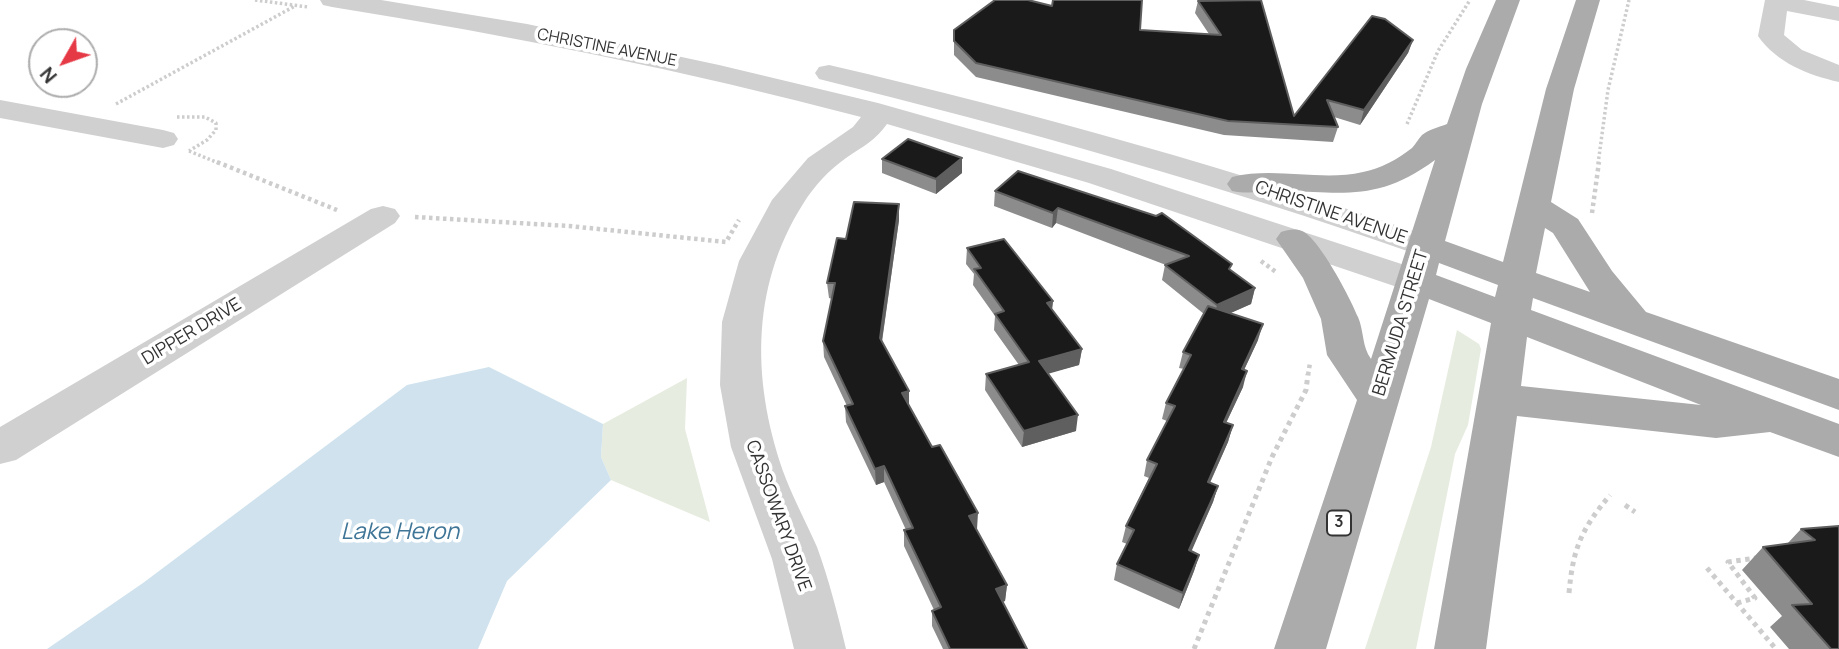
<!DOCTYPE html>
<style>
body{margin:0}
#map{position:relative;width:1839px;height:649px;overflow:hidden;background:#fff;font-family:Manrope,sans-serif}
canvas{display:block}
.north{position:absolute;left:28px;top:28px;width:70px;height:70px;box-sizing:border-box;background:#fff;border:2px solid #adadad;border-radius:50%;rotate:230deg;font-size:19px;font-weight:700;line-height:28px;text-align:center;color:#333}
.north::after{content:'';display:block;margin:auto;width:24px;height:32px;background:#e63946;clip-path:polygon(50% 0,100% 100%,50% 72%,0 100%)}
</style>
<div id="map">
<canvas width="1839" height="649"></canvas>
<div class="north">N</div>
</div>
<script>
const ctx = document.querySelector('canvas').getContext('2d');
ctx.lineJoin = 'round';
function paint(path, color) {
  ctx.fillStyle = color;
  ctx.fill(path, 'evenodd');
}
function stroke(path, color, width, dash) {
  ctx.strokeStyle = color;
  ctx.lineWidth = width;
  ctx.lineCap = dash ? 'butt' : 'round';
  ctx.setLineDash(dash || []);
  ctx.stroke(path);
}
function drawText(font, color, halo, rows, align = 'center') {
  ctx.font = font + ' Manrope,sans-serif';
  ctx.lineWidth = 7;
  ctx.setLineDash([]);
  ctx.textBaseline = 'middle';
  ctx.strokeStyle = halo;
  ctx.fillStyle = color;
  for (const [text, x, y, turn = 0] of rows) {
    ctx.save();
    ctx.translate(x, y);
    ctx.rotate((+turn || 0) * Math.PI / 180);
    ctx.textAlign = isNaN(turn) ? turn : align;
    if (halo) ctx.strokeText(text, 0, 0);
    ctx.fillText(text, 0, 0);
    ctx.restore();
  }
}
paint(new Path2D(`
 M1457 330 1479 344 1481 349 1468 425 1455 454 1416 649H1365L1431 447Z
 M687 378 685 429 710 522 611 480 601 457 603 424Z`), '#e6ecdf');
paint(new Path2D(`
 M489 367 603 424 601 457 611 480 507 581 478 649H47L143 583 407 385Z`), '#cfe2ee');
stroke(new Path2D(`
 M255 0 308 7
 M116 104 295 6
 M177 117H205L216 123V130L207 140 189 151
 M1407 124 1438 51 1470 0
 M189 151 221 164
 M1598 164 1608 90 1629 0`), '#cdcdcd', 3.5, [2.5, 2.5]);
stroke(new Path2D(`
 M217 162 337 210
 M1592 213 1599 162
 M415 217 569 226 726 242 739 220
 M1261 261 1276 272
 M1308 375 1310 363`), '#cdcdcd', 4.5, [3.5, 3.5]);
stroke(new Path2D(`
 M1625 505 1635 512
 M1707 568 1776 649
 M1569 593C1573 548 1581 530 1610 495
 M1737 603 1755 598 1728 562 1756 558
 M1194 649 1272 457 1306 390 1308 374`), '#cdcdcd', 5, [4.5, 4.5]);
paint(new Path2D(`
 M320 0H381L527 24 719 65 878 103 1111 169 1429 273 1434 281 1429 289 1416 292 1403 289 1089 183 887 124C876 140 862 147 846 158 829 170 814 186 803 204 749 289 752 387 786 479 795 502 807 524 817 547 829 580 838 615 846 649H794L772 559 731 447 720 385 722 322 739 261 772 200 808 158 853 127 861 117C686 71 510 35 332 7L323 5Z
 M1765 0H1804L1839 7V21L1787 11 1784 35 1802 50 1839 65V82C1808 75 1777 63 1758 36Z
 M829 65C1035 113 1237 170 1437 239L1443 246 1437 253 1425 257 1413 253C1218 184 1020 129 819 79L815 73 819 67Z
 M0 100 163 130 174 133 178 139 174 145 163 148 0 118Z
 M383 206 395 209 400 216 395 223 16 460 0 464V427L371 209Z`), '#d0d0d0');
paint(new Path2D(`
 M1496 0H1520L1482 104 1445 241 1503 262 1546 89 1576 0H1600L1574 89 1551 202 1578 219 1612 271 1646 312 1839 379V410L1533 298 1531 310 1839 424V457L1770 432 1716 438 1517 416 1486 649H1434L1491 323 1429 299 1326 649H1274L1357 400 1327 355 1321 319 1303 278 1276 239 1281 232C1288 230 1294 228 1302 231 1319 238 1351 299 1358 317 1364 331 1362 347 1371 359L1435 160C1380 200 1349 193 1286 191 1267 190 1250 195 1232 191L1227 184 1232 177C1276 166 1320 182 1363 172 1380 169 1398 159 1412 148 1416 144 1418 139 1422 135 1428 130 1439 127 1447 124L1466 69ZM1545 228 1553 233 1590 292 1536 273ZM1439 263 1498 285 1495 297 1436 275ZM1527 337 1701 405 1521 386Z`), '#ababab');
paint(new Path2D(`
 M1198 1 1294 116 1413 40 1408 53 1360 125 1334 117 1338 127 1333 142 1224 135 976 77 954 55V30H1140L1209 34 1195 13Z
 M882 159 962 173 936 194 882 173Z
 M1018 171 1230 270 1255 288 1251 304 1230 313 1258 340 1244 370 1243 387 1226 423 1233 425 1228 442 1210 483 1218 486 1213 502 1191 551 1199 555 1194 571 1179 609 1114 580 1117 564 1127 544 1122 542 1126 526 1149 478 1144 476 1147 460 1167 421 1162 419 1166 403 1184 369 1179 368 1183 352 1204 314 1162 280 1165 265H1166L1056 223 1052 228 994 206 995 191Z
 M899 204V220L882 342 909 391V406L1007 585 1005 601 1002 602 1027 649H943L932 626V611L934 610 904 546V530H906L884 482 876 485 846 422 845 406H847L824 357 823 341 832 299 829 298 827 283 846 239Z
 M967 248 1053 301 1052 310 1082 349 1079 365 1048 373 1076 431 1022 447 985 390 986 374 1019 365 994 330 995 316 973 285 974 274 966 264Z
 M1839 526V649H1789L1770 627 1782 616 1742 570 1763 547 1787 544 1801 529Z`), '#8c8c8c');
paint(new Path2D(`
 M1413 40 1408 53 1360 125 1364 110Z
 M962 158V173L936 194V179Z
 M899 204V220L880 354V338Z
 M1058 208 1056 223 1052 228 1053 213Z
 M1255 288 1251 304 1213 321 1217 305Z
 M1053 301 1051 317 1047 303Z
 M1263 324 1258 340 1237 385 1242 369Z
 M1082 349 1079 365 1037 377 1039 361Z
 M1247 371 1243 387 1219 438 1224 422Z
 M909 391V407L902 393Z
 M1078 415 1076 431 1022 447 1024 431Z
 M1233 425 1228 442 1203 498 1208 482Z
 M884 466V482L876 485 875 469Z
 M1218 486 1213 502 1185 566 1189 550Z
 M978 513 977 529 968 532 969 516Z
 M1199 555 1194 571 1179 609 1183 593Z
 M1007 585 1005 601 994 605 996 589Z`), '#5f5f5f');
const building = new Path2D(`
 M995 0H1028L1052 6 1053 0H1142L1140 30 1221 35 1198 1 1261 0 1294 116 1372 16 1385 19 1413 40 1364 110 1327 100 1338 127 1228 121 976 63 954 41V30Z
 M908 139 962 158 936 179 882 159Z
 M1018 171 1156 216 1162 213 1232 264 1229 269 1255 288 1217 305 1165 265 1189 256 1058 208 1053 213 995 191Z
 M854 202 899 204 880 338 909 391 902 393 932 447 940 445 978 513 969 516 1007 585 996 589 1027 649H950L932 611 941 607 904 530 913 528 884 466 875 469 845 406 853 404 823 341 835 283H827L837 238 846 239Z
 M1004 239 1053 301 1047 303 1082 349 1039 361 1078 415 1024 431 986 374 1029 362 995 314 1004 311 974 269 981 268 967 248Z
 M1208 306 1263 324 1242 369 1247 371 1224 422 1233 425 1208 482 1218 486 1189 550 1199 555 1183 593 1117 564 1134 530 1126 526 1157 464 1147 460 1175 406 1166 403 1191 355 1183 352Z
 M1839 526V649H1831L1792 605 1812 604 1763 547 1815 540 1801 529Z`);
paint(building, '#1a1a1a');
stroke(building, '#5f5f5f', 2);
drawText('16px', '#333', '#fff', [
 ["CHRISTINE AVENUE",607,48,11]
]);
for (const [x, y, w] of [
 [1339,523,24]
]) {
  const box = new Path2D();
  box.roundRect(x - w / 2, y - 12.5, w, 25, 5);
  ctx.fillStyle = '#fff';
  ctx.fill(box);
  stroke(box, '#333', 2);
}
drawText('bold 16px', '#333', null, [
 ["3",1339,523]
]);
drawText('18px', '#333', '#fff', [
 ["CHRISTINE AVENUE",1331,213,19],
 ["BERMUDA STREET",1401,323,-73],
 ["DIPPER DRIVE",192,332,-31],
 ["CASSOWARY DRIVE",778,516,70]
]);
drawText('italic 23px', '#3f7597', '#fff', [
 ["Lake Heron",400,533]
]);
</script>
